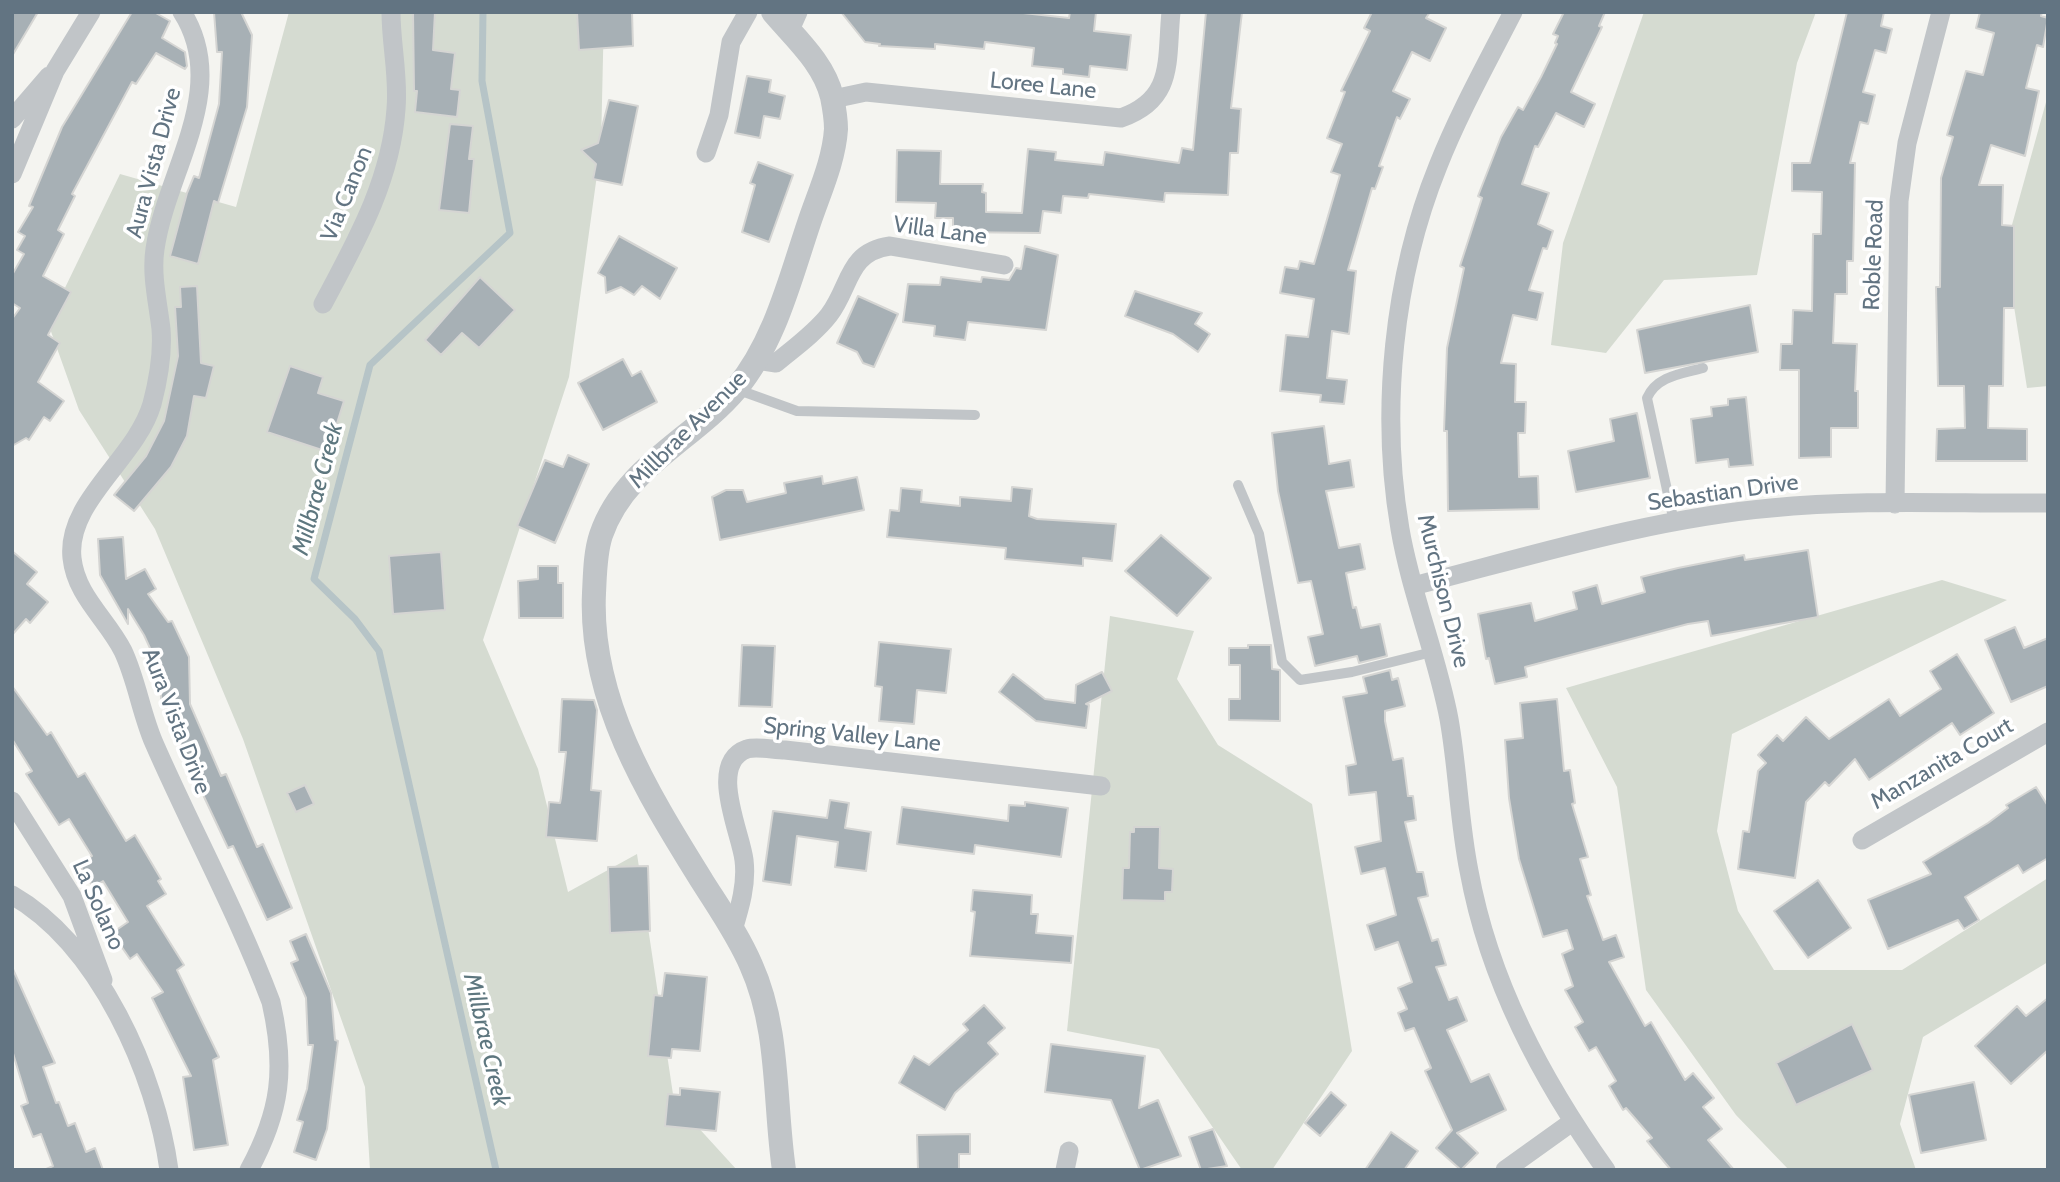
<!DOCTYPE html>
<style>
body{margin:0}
#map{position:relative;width:2060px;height:1182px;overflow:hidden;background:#f4f4f0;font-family:Cabin,sans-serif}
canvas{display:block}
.frame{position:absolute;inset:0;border:14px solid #627482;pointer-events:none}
</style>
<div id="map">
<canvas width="2060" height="1182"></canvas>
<div class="frame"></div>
</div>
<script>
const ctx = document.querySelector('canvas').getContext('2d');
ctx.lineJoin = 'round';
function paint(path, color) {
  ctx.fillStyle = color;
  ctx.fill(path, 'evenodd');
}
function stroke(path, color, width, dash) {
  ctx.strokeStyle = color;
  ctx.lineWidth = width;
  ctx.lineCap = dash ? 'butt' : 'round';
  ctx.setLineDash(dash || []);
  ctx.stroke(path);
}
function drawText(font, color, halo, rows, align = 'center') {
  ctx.font = font + ' Cabin,sans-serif';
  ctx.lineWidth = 7;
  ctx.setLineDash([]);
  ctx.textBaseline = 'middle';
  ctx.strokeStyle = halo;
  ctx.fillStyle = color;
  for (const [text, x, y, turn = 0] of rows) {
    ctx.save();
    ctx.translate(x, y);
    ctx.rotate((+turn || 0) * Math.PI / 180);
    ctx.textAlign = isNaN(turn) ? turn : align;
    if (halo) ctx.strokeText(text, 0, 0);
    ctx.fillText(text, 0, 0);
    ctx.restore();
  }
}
paint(new Path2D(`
 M289 12H604L601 146 569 377 483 640 538 769 568 892 637 854 674 1101 737 1170H370L365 1087 243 739 155 529 79 410 48 323 120 174 236 207Z
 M1644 12H1816L1797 63 1757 275 1664 280 1606 353 1551 345 1563 243Z
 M2048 95V386L2027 388 2005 250Z
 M1942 580 2007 600 1732 734 1717 831 1738 911 1774 970H1902L2048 878V962L1923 1037 1900 1124 1916 1170H1789L1736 1115 1646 990 1617 787 1566 688Z
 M1110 616 1194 631 1177 679 1218 745 1312 804 1352 1051 1272 1170H1242L1159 1049 1067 1031Z`), '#d5dbd1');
stroke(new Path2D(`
 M483 12 482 81 510 233 370 365 314 579 355 619 379 651 496 1170`), '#b6c4c7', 7);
const building = new Path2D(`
 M12 12H38L12 56Z
 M132 12H154L170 21 162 38 185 52 187 66 185 69 156 53 136 84 132 82 72 194 75 196 58 230 64 234 43 276 71 292 48 335 60 343 38 382 64 401 50 421 44 417 29 440 26 438 12 446V319L20 308 12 303V275L24 254 17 250 25 236 18 232 33 207 29 206 62 127Z
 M214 12H241L252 35 247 107 218 203 214 201 198 264 170 256 187 193 194 176 199 178 219 104 222 52H217Z
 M413 12H435L433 50 455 53 451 89 460 90 457 117 415 112 417 91H414Z
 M577 12H632L633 46 579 50Z
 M841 12H1014L1069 18 1070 12H1096L1094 31 1131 35 1127 70 1090 66 1089 77 1063 74V69L1032 66 1034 48 985 42 984 49 935 44V49L879 46 880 44 865 42Z
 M1206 12H1242L1231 108 1241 109 1238 153H1230L1228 195 1165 193 1164 202 1089 194 1088 198 1063 196 1061 213 1043 211 1040 233 953 232V218H935L936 203 896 202 897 150 941 151 940 184H983L982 192 986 193V212L1022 213 1028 149 1056 152 1055 160 1103 165 1105 152 1179 163 1182 148 1193 150Z
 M1372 12H1430L1426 18 1446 28 1430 61 1412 52 1393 91 1410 99 1400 119 1397 117 1379 166 1383 167 1375 189 1372 188 1348 270 1356 271 1349 334 1332 331 1327 378 1347 380 1344 404 1320 402 1321 395 1280 391 1286 335 1308 337 1314 299 1280 293 1285 267 1298 269 1300 261 1314 264 1340 175 1331 172 1342 144 1327 138 1345 92 1341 91 1370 31 1364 28Z
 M1564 12H1605L1599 26 1602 27 1571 92 1595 104 1584 127 1556 113 1538 147 1535 146 1522 184 1549 193 1538 224 1553 231 1547 249 1543 248 1529 290 1543 293 1537 320 1513 315 1501 363 1516 364 1515 402H1526L1525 433H1518L1519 477 1538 476 1539 509 1448 511 1447 431H1444L1447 348 1464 268 1460 266 1482 198 1478 196 1501 137 1518 107 1523 110 1541 77 1557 44 1555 43 1558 36 1553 34Z
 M1847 12H1884L1881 26 1892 29 1886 53 1875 50 1863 92 1875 95 1868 124 1860 122 1850 163H1855L1853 261H1847V294H1835L1833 343 1857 344 1855 391H1858V428H1831V457L1799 458V370H1780L1781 344H1792L1793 310 1812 311 1813 234H1821L1822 192 1792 191V163H1810Z
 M1980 12H2042L2041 16 2048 18 2043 47 2037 45 2026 88 2039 91 2025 156 1991 145 1979 185H2003L2002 225 2014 226V308H2004L2003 386H1989L1988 428 2027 429V461H1936L1937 429 1965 428 1964 386H1938L1936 287H1940L1941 178 1953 137 1947 135 1966 71 1983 75 1994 33 1976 28Z
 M747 76 771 80 769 92 785 96 780 119 764 116 760 138 735 133Z
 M609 100 638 106 622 185 593 179 596 164 581 150 598 143Z
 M450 124 473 126 469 159H474L469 213 439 210Z
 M758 162 793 175 769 242 742 232 755 185 750 183Z
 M619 236 677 268 660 299 642 286 634 295 621 287 606 293 605 277 598 273Z
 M1025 246 1058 255 1046 330 968 322 965 340 934 336 935 326 903 322 908 284 940 285 941 277 981 282 982 277 1009 280 1016 268 1021 269Z
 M480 277 515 310 479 348 462 333 441 355 425 340Z
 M197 286 201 363 214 366 206 398 194 396 187 436 171 467 134 511 114 495 146 456 164 421 178 356 175 307H181L180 287Z
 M1135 291 1202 313 1195 324 1210 334 1198 352 1173 334 1125 316Z
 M858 296 898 314 874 367 863 363 857 352 837 343Z
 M1750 305 1758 352 1645 373 1637 330Z
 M623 359 632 376 641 371 657 402 603 430 578 383Z
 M290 366 323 377 318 393 344 401 328 452 267 432Z
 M1746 397 1753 465 1729 467 1728 459 1696 463 1691 419 1712 416 1711 407 1728 405V399Z
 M1637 413 1650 478 1576 492 1568 451 1614 441 1610 419Z
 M1324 426 1329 464 1350 460 1354 487 1326 491 1339 548 1360 544 1365 569 1346 573 1353 608 1356 607 1361 628 1380 624 1387 656 1359 663 1357 656 1315 666 1308 637 1323 634 1311 581 1298 583 1278 491 1272 433Z
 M568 455 589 464 555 543 517 526 545 460 563 467Z
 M822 476 823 484 857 477 864 510 720 540 712 497 726 490H743L747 502 786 493 784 483Z
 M1012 487 1032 489 1029 516 1037 519 1116 524 1112 561 1083 558V566L1005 559 1006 548 887 537 890 510 899 511 901 488 922 490 921 502 960 506V497L1011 501Z
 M1161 535 1211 578 1177 616 1125 571Z
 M123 537 126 579 145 569 156 589 148 594 168 622 172 621 189 657 190 704 221 776 226 774 257 847 263 844 292 908 267 920 233 846 228 848 183 752 161 698 160 670 144 635 128 609V624L100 575 98 539Z
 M1808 550 1818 617 1711 636 1708 621 1688 624 1525 667 1527 677 1495 684 1489 658 1486 659 1478 614 1531 603 1535 621 1577 609 1573 592 1597 585 1602 604 1645 592 1641 577 1678 568 1744 555 1745 560Z
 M12 551 37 572 27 584 48 602 30 623 26 619 12 635Z
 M441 552 445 610 393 614 389 556Z
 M538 566H558V583H563V618H519L518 581 538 579Z
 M2015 627 2024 648 2048 638V686L2011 702 1985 640Z
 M879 642 951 649 946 693 917 690 914 724 879 721 882 687 875 686Z
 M742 645 775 646 772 707 739 706Z
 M1248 645H1271L1272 669 1280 670V721L1229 720V699H1240V665H1229V648H1248Z
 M1957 654 1994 713 1960 735 1952 723 1869 780 1855 759 1829 786 1825 782 1806 802 1795 878 1738 869 1743 831 1749 832 1758 771 1766 763 1758 755 1777 735 1783 741 1806 717 1829 739 1889 699 1900 716 1941 689 1930 671Z
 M1390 670 1392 680 1398 678 1405 706 1385 711V721L1393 760 1403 758 1408 796H1413L1416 820 1405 822 1417 872H1423L1428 896 1418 898 1432 941 1438 939 1446 965 1436 967 1449 1000 1457 997 1467 1021 1447 1030 1471 1082 1489 1074 1506 1110 1457 1133 1478 1153 1461 1170 1436 1148 1452 1130 1425 1071 1431 1068 1414 1028 1405 1031 1398 1013 1407 1009 1398 988 1412 982 1398 942 1375 950 1367 925 1396 915 1385 868 1361 874 1355 847 1381 841 1376 792 1349 795 1346 766 1356 764 1343 697 1367 693 1363 677Z
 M1102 672 1112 691 1086 704 1089 705 1086 728 1036 721 999 692 1013 674 1045 699 1075 703 1076 685Z
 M12 686 47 735 51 732 78 777 85 773 126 841 135 835 161 879 158 881 166 894 147 906 184 965 177 970 219 1057 213 1060 228 1145 194 1150 183 1077 191 1076 152 998 163 992 137 954 130 959 112 933 128 922 103 881 93 887 79 864 92 856 69 819 59 825 26 774 32 771 12 739Z
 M562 699 594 700 597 710 591 790 601 791 597 841 546 837 549 802 560 803 561 798 566 752H559Z
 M1557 699 1564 771 1570 770 1575 803 1572 804 1588 857 1580 859 1591 895 1587 896 1603 940 1616 935 1624 957 1609 962 1645 1026 1651 1022 1685 1080 1693 1073 1714 1098 1703 1107 1722 1129 1708 1140 1734 1170H1671L1647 1141 1652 1138 1626 1108 1623 1110 1609 1086 1616 1081 1596 1047 1589 1051 1575 1027 1583 1022 1565 990 1573 986 1562 954 1573 949 1567 930 1543 937 1519 859 1509 798 1505 740 1523 738 1520 703Z
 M305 785 314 804 296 812 287 793Z
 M2036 787 2048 806V858L2023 873 2018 865 1965 897 1979 920 1964 929 1958 920 1888 949 1868 900 1931 874 1923 862 1988 823 2008 808 2006 805Z
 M830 800 849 803 845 828 871 832 866 871 835 867 838 842 797 836 791 885 763 881 773 811 827 818Z
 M1025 802 1068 808 1061 857 975 845 974 854 897 844 902 807 1008 821 1009 805 1025 806Z
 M1134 827H1160L1159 868 1173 869 1172 892H1165V901L1122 900 1123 868H1129L1130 832H1134Z
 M648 866 650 931 610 933 608 867Z
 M1818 880 1851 928 1808 958 1774 911Z
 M973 890 1032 895 1031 914H1038L1036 933 1073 936 1071 963 970 956 975 912 971 911Z
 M306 934 331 993 335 1040 338 1041 327 1129 316 1160 294 1152 303 1122 297 1120 307 1089 313 1045H308L306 998 291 963 298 960 290 941Z
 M12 967 55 1063 43 1067 56 1103 59 1102 68 1126 75 1123 86 1152 95 1148 103 1170H44L53 1166 41 1134 33 1137 21 1106 28 1103 12 1050Z
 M665 973 707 977 700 1051 672 1049 671 1058 648 1056 654 995 662 996Z
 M2048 998V1050L2011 1084 1975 1046 2017 1006 2026 1016Z
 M984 1005 1005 1028 988 1043 998 1054 955 1093 945 1110 899 1083 914 1056 929 1065 968 1030 963 1024Z
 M1852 1024 1873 1070 1796 1105 1776 1063Z
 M1051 1044 1145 1056 1139 1108 1158 1100 1181 1156 1140 1170 1111 1100 1045 1092Z
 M1974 1082 1986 1140 1921 1153 1909 1095Z
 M680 1088 720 1092 716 1131 665 1126 668 1094 680 1095Z
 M1331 1092 1346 1105 1320 1136 1305 1123Z
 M1213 1129 1227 1166 1201 1170 1189 1137Z
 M1391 1132 1418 1151 1404 1170H1365Z
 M970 1134V1154H959V1170H918L917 1135Z`);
paint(building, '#a7b0b5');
stroke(building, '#d5d5d3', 2);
stroke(new Path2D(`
 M736 389 797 411 975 415
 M1238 485 1259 534 1282 662 1300 680 1352 672 1432 652
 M1674 522 1647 398C1657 376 1681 374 1703 368`), '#c1c5c8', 10);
stroke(new Path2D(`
 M182 12C231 89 166 171 155 249 151 275 158 303 161 329 163 354 158 381 152 404 136 459 66 501 72 558 76 596 107 619 123 651 137 681 141 713 154 743 192 830 238 914 271 1002 286 1068 281 1111 249 1170
 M1513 12C1487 63 1459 113 1438 166 1393 277 1380 412 1400 529 1411 594 1437 655 1449 719 1458 770 1459 821 1469 871 1489 981 1542 1080 1606 1170
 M789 32 798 12
 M833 99 866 92 1121 118C1175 99 1166 61 1171 12
 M12 119 49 76
 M706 153 719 115 731 42 748 12
 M12 174 55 71 91 12
 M323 304C356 242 391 181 396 109 399 77 391 45 391 12
 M757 360 776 363C794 348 815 333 829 315 851 286 847 252 890 246L1004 265
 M1895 504 1899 201 1907 143 1941 12
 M1413 586C1531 556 1649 519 1771 508 1862 499 1956 504 2048 503
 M12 801 72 896 103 980
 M1862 840 2048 732
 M12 895C99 945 156 1074 169 1170
 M733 930C740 907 747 884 744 860 741 833 707 763 747 749 757 746 774 750 785 750L1101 786
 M1065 1170 1069 1151
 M1505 1170 1572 1122`), '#c1c5c8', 19);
stroke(new Path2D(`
 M773 12C795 38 824 63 832 97 834 107 836 119 836 129 834 161 819 193 809 223 790 279 775 342 736 389 693 440 624 467 601 535 595 553 595 575 594 593 589 700 648 794 702 881 719 908 738 935 751 965 780 1029 774 1102 784 1170`), '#c1c5c8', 24);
drawText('23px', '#627482', '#fff', [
 ["Loree Lane",1043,86,6],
 ["Aura Vista Drive",154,163,-75],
 ["Via Canon",347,194,-68],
 ["Villa Lane",940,231,8],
 ["Roble Road",1874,255,-88],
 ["Millbrae Avenue",688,430,-45],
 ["Sebastian Drive",1723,493,-8],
 ["Murchison Drive",1443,591,76],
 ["Aura Vista Drive",176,721,69],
 ["Spring Valley Lane",852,735,6],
 ["Manzanita Court",1942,764,-30],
 ["La Solano",98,905,66]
]);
drawText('italic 24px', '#5e777f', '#fff', [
 ["Millbrae Creek",318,489,-75],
 ["Millbrae Creek",486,1040,77]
]);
</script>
